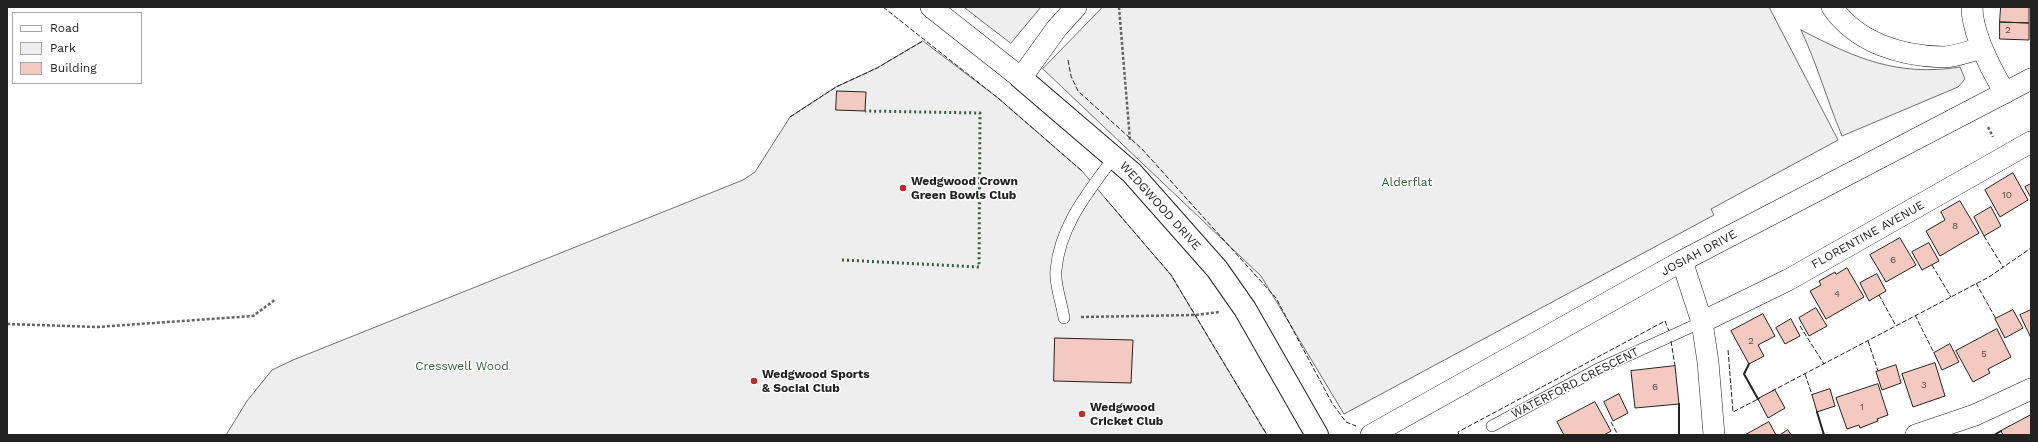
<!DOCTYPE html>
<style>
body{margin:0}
#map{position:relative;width:2038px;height:442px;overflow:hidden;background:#fff;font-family:"Work Sans",sans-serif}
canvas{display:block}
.frame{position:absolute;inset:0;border:8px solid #222;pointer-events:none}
.legend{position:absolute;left:12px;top:12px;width:130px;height:72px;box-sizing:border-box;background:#fff;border:1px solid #a7a7a7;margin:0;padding:5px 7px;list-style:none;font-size:12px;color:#222}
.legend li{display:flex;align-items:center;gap:8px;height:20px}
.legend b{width:20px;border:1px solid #a7a7a7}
</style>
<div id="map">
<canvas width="2038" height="442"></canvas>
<div class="frame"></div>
<ul class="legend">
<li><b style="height:5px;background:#fff"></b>Road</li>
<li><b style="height:11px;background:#eee"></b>Park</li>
<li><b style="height:11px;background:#f3c9c0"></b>Building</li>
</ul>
</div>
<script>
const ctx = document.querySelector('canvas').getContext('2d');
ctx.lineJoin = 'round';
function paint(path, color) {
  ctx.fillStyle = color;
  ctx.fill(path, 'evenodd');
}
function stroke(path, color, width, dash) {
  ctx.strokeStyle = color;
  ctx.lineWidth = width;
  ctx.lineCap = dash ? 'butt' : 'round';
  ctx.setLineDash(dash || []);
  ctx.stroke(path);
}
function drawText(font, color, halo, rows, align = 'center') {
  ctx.font = font + ' "Work Sans",sans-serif';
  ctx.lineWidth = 3;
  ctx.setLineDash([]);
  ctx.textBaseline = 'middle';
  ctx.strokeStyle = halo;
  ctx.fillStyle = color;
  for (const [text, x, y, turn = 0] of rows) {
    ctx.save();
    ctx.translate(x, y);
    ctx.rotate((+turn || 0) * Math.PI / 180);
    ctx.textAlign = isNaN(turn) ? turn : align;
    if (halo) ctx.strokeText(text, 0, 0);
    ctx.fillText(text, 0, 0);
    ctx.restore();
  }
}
const green = new Path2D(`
 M964 7H1041L1011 43Z
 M1103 7H1769L1838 140 1711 209 1714 215 1344 414 1261 276 1043 69Z
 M1801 30C1855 58 1897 77 1960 67L1965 79 1958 87 1842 136C1827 100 1817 64 1801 30Z
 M923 41 998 98 1082 171 1171 275 1267 435H226L247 401 272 370 293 360 743 180 755 172 790 117 836 87 877 68Z`);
paint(green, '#eee');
stroke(green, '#6f6f6f', 1);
const building = new Path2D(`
 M2001 7H2029V23L2000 22Z
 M2000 22 2029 23V40L2000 39Z
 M837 91 866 92 865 111 836 110Z
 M2013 173 2028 200 2000 217 1985 190Z
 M2031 184V198L2025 187Z
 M1960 201 1979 233 1940 256 1926 231 1945 220 1941 212Z
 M1991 207 2001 226 1984 236 1974 217Z
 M1900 238 1916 265 1886 282 1870 255Z
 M1929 243 1939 261 1922 270 1912 252Z
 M1847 268 1864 297 1826 319 1810 291 1821 285 1819 281 1835 272 1836 274Z
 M1877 274 1886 291 1869 301 1860 283Z
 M1816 308 1827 326 1809 336 1799 318Z
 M2013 310 2023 328 2005 338 1995 319Z
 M2031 310V338L2020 315Z
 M1763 314 1775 336 1758 345 1764 356 1749 364 1731 331Z
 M1791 319 1800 336 1785 344 1776 328Z
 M1997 329 2011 357 1988 369 1990 373 1973 382 1956 351Z
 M1055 338 1133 340 1131 383 1054 381Z
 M1950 344 1959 362 1942 370 1934 353Z
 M1935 363 1945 396 1913 407 1902 374Z
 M1896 365 1901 383 1882 390 1876 372Z
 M1675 366 1679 404 1635 408 1631 371Z
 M1878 384 1888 415 1877 419 1878 421 1860 428 1859 425 1847 429 1836 398Z
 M1830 389 1835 406 1817 412 1812 395Z
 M1775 390 1785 408 1768 418 1758 399Z
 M1619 394 1628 413 1613 421 1604 402Z
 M1595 402 1611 431 1604 435H1564L1557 422Z
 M2031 415V435H2003L2001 431Z
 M1769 422 1776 435H1745Z
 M1788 430 1791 435H1780Z`);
paint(building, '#f3c9c0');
stroke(building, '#222', 1);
const service = new Path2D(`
 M1064 318C1062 304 1054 282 1056 270 1060 225 1089 191 1114 157
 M1492 426 1598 369 1702 322`);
const minor = new Path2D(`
 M931 7 1021 78 1057 28 1076 7
 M1832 7C1857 43 1901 56 1943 57 1955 57 1970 51 1982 48
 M1972 7C1972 33 1992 71 2005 93
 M1682 261 1702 322 1708 362 1714 435
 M1702 322 1788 280 2031 142
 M1371 435 1682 261 2031 79
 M1916 435 1975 415 2031 389`);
const tertiary = new Path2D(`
 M1021 78 1132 173 1217 269 1245 309 1317 435`);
stroke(service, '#222', 12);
stroke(minor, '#222', 22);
stroke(tertiary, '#222', 24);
stroke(new Path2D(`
 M1119 7 1130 140
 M1988 127 1993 137
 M1081 317 1195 315 1219 312
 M7 324 97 327 253 316 276 299`), '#646464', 2.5, [3, 2]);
stroke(service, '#fff', 11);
stroke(minor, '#fff', 21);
stroke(tertiary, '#fff', 22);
stroke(new Path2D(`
 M842 260 979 267 980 113 865 111`), '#2f5e38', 3, [2, 3]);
stroke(new Path2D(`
 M883 7 998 98 1082 171
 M1068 60 1071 76 1078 91 1142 149 1276 298 1332 403 1346 422 1356 426
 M790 117 836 87 877 68 923 41
 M1105 198 1171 275 1267 435
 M1984 236 2003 267
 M1932 265 1951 297
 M1976 283 1996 319
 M1879 295 1896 326
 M1915 315 1934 353
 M1800 326 1824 364
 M1671 341 1675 366
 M1868 341 1878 371
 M1728 350 1733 412 1760 398
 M1805 374 1812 395
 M1772 391 1989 277 2031 248
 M1611 422 1618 435
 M1459 435 1458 432 1665 321 1669 331`), '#222', 1, [5, 2]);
stroke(new Path2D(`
 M1749 364 1744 374 1758 399
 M1679 404V435
 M1817 412 1824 435
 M1994 435 2001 431`), '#222', 2);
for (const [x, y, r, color] of [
 [903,188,4,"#c62828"],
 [754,381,4,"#c62828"],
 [1082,414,4,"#c62828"]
]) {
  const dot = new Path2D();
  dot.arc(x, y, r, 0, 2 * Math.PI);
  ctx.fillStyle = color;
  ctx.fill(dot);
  stroke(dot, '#fff', 1.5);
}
drawText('10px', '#564c4a', null, [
 ["2",2008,30],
 ["10",2007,195],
 ["8",1955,226],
 ["6",1893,260],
 ["4",1837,294],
 ["2",1751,341],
 ["5",1984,354],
 ["3",1924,385],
 ["6",1655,387],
 ["1",1862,407]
]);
drawText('bold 12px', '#222', '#fff', [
 ["Wedgwood Crown",911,181],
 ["Green Bowls Club",911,195],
 ["Wedgwood Sports",762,374],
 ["& Social Club",762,388],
 ["Wedgwood",1090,407],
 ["Cricket Club",1090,421]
], 'left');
drawText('12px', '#2f5e38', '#fff', [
 ["Alderflat",1407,182],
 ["Cresswell Wood",462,366]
]);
drawText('12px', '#222', '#fff', [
 ["WEDGWOOD DRIVE",1160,206,48],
 ["FLORENTINE AVENUE",1868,235,-29],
 ["JOSIAH DRIVE",1699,253,-28],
 ["WATERFORD CRESCENT",1575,383,-27]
]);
</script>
